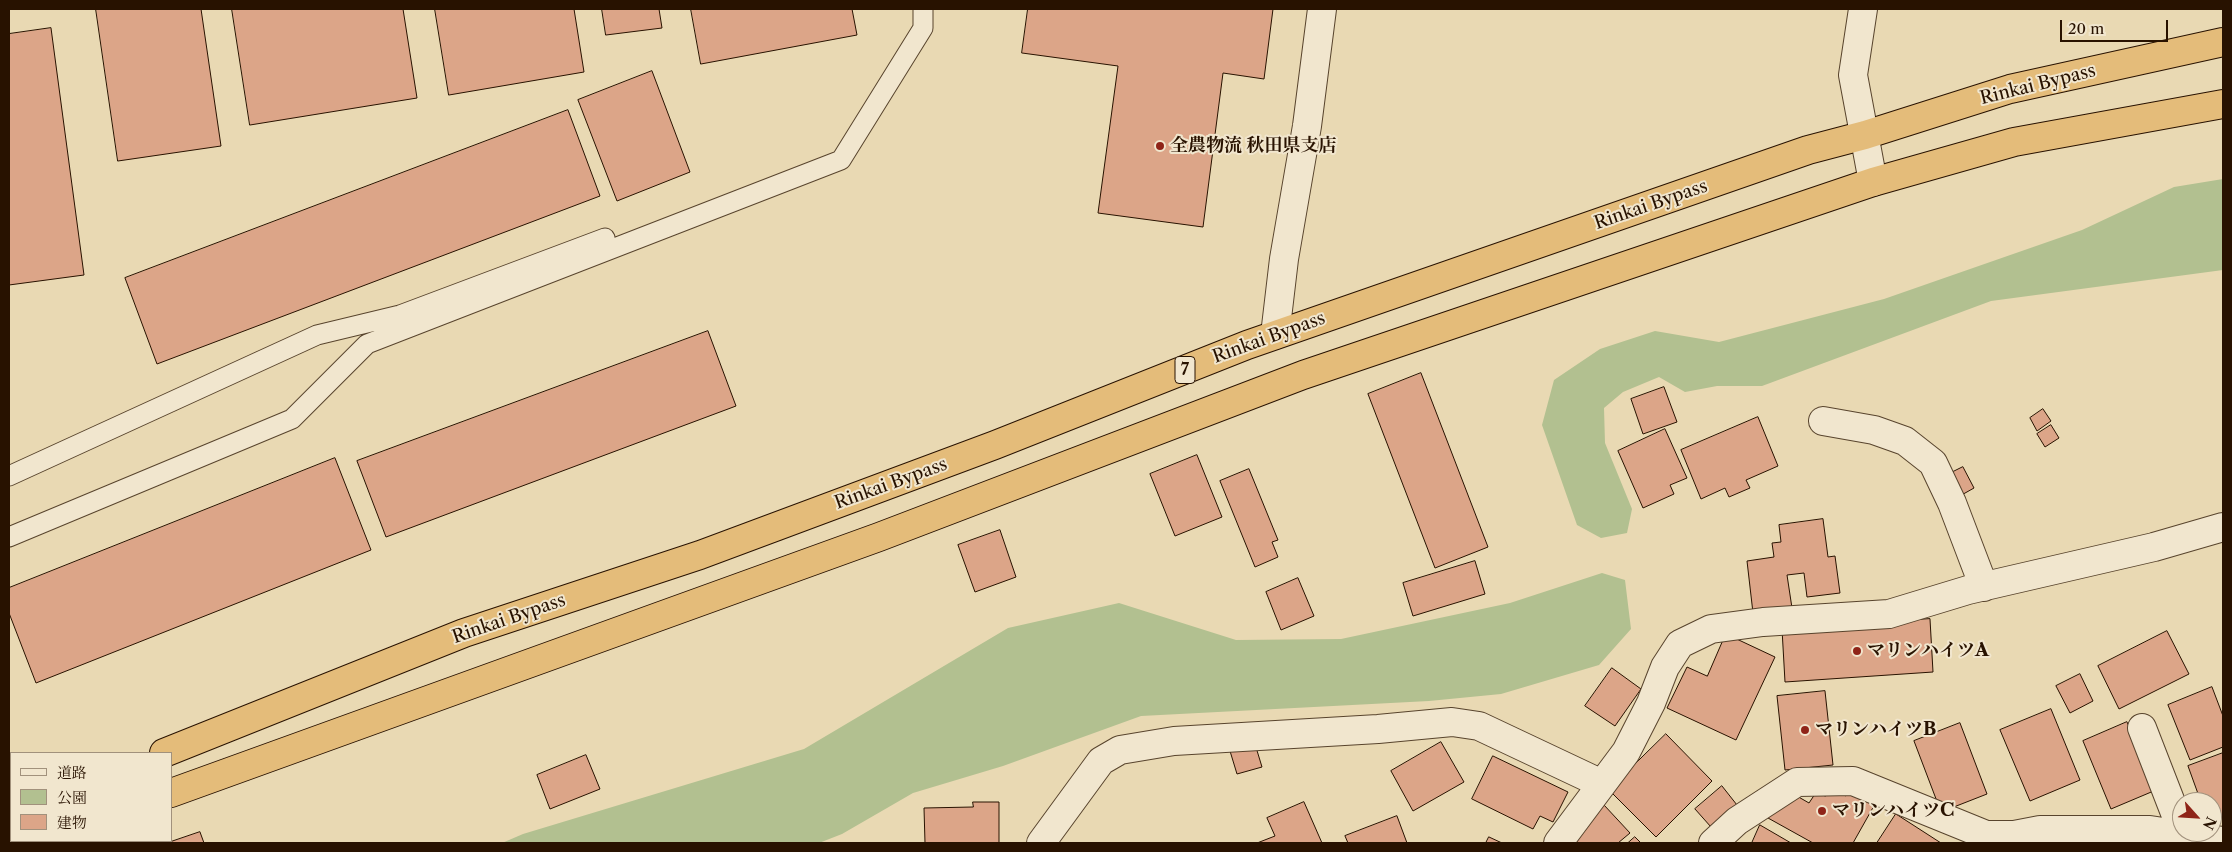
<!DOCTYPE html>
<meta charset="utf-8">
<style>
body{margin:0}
#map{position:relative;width:2232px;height:852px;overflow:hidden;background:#e9d9b3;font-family:"Libre Caslon Text","Noto Serif JP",serif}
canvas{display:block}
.frame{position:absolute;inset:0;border:10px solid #281200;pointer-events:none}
.legend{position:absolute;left:10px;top:752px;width:162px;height:90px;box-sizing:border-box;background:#f1e6ce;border:1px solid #a1917c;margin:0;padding:6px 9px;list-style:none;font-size:15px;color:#281200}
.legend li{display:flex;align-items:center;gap:10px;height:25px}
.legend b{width:25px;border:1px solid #a1917c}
.north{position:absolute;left:2172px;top:792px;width:50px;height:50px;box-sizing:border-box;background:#f1e6ce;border:1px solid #a1917c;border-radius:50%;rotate:116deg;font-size:14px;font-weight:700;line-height:20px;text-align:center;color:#281200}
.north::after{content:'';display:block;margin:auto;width:18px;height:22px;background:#8f2418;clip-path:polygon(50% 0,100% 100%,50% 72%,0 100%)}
.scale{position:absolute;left:2060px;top:20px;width:108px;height:22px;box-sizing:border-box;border:2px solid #281200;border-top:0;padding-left:6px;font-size:15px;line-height:18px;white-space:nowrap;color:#281200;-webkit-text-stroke:4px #f1e6ce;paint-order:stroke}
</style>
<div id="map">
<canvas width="2232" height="852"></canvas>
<div class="frame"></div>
<ul class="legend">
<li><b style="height:6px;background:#f1e6ce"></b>道路</li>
<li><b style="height:14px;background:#b2c090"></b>公園</li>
<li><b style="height:14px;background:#dca588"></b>建物</li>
</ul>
<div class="north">N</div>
<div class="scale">20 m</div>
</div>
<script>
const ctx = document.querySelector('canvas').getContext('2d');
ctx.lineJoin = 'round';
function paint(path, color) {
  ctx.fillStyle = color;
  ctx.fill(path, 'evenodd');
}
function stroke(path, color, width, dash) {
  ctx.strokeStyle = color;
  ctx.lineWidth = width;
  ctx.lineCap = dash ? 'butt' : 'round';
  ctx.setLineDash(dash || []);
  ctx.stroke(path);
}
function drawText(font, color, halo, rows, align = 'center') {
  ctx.font = font + ' "Libre Caslon Text","Noto Serif JP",serif';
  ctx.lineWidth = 4;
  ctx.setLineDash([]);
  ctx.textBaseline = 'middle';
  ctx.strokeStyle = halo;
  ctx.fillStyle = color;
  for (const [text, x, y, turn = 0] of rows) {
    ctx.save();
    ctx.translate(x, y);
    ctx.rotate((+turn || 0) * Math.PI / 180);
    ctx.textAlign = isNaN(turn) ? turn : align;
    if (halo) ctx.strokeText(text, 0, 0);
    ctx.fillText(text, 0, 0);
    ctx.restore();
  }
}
paint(new Path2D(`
 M2223 179V270L1991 301 1762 386H1717L1685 392 1659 377 1623 392 1604 408 1605 443 1632 509 1627 533 1601 538 1577 525 1542 425 1554 380 1600 349 1655 331 1719 342 1884 299 2082 230 2174 187Z
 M1602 573 1625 580 1631 629 1599 665 1501 694 1429 701 1141 716 1003 766 913 793 842 834 819 843H502L523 834 804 749 1008 628 1119 603 1236 640 1341 639 1510 603Z`), '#b2c090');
const building = new Path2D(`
 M96 9H201L221 146 118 161Z
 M232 9H403L417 98 250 125Z
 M435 9H574L584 72 449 95Z
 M602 9H659L662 28 606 35Z
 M691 9H852L857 35 701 64Z
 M1028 9H1273L1264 79 1223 73 1203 227 1098 213 1118 66 1022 53Z
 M51 28 84 275 9 285V34Z
 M652 71 690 172 617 201 578 100Z
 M568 110 600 196 157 364 125 278Z
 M708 331 736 406 386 537 357 461Z
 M1421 373 1488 547 1435 568 1368 394Z
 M1664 387 1677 422 1643 434 1631 399Z
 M2043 409 2051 421 2037 431 2030 418Z
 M1758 417 1778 466 1746 480 1750 488 1729 497 1725 488 1701 499 1681 450Z
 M2051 425 2059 438 2045 447 2037 434Z
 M1665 429 1687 478 1670 485 1674 494 1643 508 1618 451Z
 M1197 455 1222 517 1175 536 1150 474Z
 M335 458 371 550 36 683 9 613V588Z
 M1963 467 1974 488 1958 497 1947 475Z
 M1249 469 1278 540 1272 542 1278 557 1255 567 1220 481Z
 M1823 519 1828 557 1835 556 1840 593 1807 597 1804 573 1787 575 1792 608 1753 613 1747 561 1774 557 1772 543 1781 542 1779 525Z
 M1000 530 1016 577 975 592 958 545Z
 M1475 561 1485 594 1413 616 1403 583Z
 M1298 578 1314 616 1281 630 1266 592Z
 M1930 619 1933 672 1785 682 1782 629Z
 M2167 631 2189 674 2119 709 2098 666Z
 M1726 634 1775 657 1736 740 1667 708 1687 667 1707 676Z
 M1612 668 1641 689 1615 726 1585 706Z
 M2080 674 2093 701 2070 713 2056 686Z
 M2212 687 2223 716V747L2190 760 2168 705Z
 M1825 691 1833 765 1785 770 1777 696Z
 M2051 709 2080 780 2030 801 2000 730Z
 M2127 722 2156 790 2111 809 2083 741Z
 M1960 723 1987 794 1941 812 1914 741Z
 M1666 734 1712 781 1656 837 1609 790Z
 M1441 742 1464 782 1413 811 1391 771Z
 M1255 744 1262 767 1237 774 1230 751Z
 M2223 753V816L2212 820V802H2201L2188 766Z
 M586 755 600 789 550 809 537 775Z
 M1493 756 1568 792 1553 822 1540 816 1533 829 1472 799Z
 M1722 786 1737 805 1711 827 1695 809Z
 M1830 787 1846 796 1850 789 1875 804 1853 843H1813L1768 818 1778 801 1790 792 1809 803 1817 791 1825 796Z
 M973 802H999V843H925L924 808 973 807Z
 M1304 802 1322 843H1257L1275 836 1267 818Z
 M1604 805 1630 833 1618 843H1574L1569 838Z
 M1896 814 1941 843H1877Z
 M1397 816 1407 843H1348L1345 836Z
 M1760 825 1791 843H1752Z
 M200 832 204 843H167Z
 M1489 837 1502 843H1486Z
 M1635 837 1641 843H1628Z`);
paint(building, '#dca588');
stroke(building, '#281200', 1);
const lane = new Path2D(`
 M9 476 317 335 400 315 605 238
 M9 537 292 419 367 344 841 160 923 28V9`);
const street = new Path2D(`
 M1863 9 1853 75 1873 182
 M1275 335 1284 259 1307 126 1322 9
 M1823 421 1874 430 1905 441 1933 463 1952 503 1984 587
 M2142 728 2182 831
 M1041 843 1101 761 1120 750 1174 741 1378 729 1452 722 1479 726 1602 784
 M1558 843 1626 752 1651 703 1665 667 1680 644 1711 629 1763 622 1889 614 1968 590 2154 547 2223 527
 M1713 843 1737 821 1797 782 1853 781 1986 835H2014L2040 830H2150L2223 841`);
const highway = new Path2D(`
 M164 753 464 633 700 555 995 445 1247 345 1808 150 1865 135 2010 89 2223 42
 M171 793 879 537 1303 375 1873 182 2014 142 2223 104
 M9 809 11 808
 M42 843 48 841`);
stroke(lane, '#58442d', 21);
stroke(street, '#58442d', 30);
stroke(highway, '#281200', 30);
stroke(lane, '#f1e6ce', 19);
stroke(street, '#f1e6ce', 28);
stroke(highway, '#e4bc7a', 28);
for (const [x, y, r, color] of [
 [1160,146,5,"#8f2418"],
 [1857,651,5,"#8f2418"],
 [1805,730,5,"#8f2418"],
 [1822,811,5,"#8f2418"]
]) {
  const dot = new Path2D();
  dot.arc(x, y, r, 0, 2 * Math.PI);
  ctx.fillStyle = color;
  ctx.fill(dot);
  stroke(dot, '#f1e6ce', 2);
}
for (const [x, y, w] of [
 [1185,370,20]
]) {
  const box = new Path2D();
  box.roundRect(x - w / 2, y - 13.5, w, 27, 4);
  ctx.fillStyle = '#f1e6ce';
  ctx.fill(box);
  stroke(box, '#281200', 1);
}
drawText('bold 16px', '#281200', null, [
 ["7",1185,370]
]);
drawText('18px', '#281200', '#f1e6ce', [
 ["Rinkai Bypass",2038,85,-14],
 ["Rinkai Bypass",1651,205,-19],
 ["Rinkai Bypass",1269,338,-20],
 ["Rinkai Bypass",891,484,-20],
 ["Rinkai Bypass",509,619,-19]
]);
drawText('bold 18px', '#281200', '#f1e6ce', [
 ["全農物流 秋田県支店",1170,146],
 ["マリンハイツA",1867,651],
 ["マリンハイツB",1815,730],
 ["マリンハイツC",1832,811]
], 'left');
</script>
